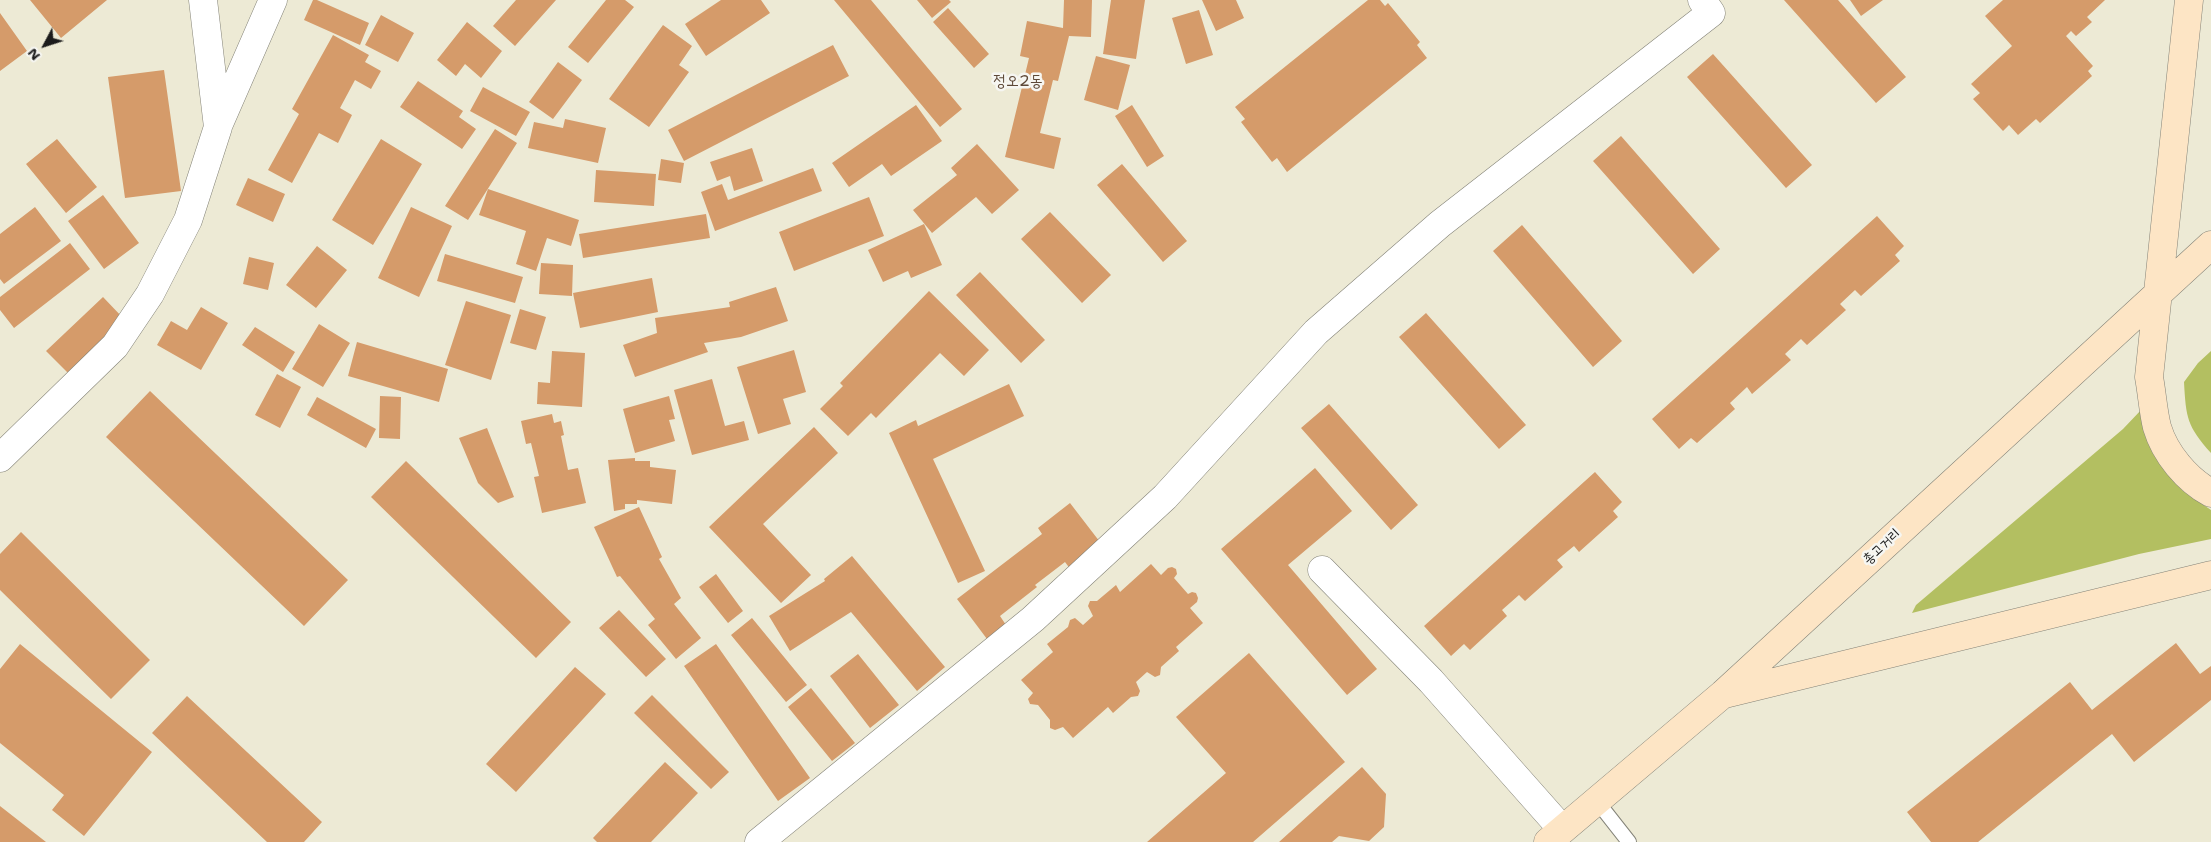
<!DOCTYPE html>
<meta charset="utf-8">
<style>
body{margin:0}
#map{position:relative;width:2211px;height:842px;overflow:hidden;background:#edead5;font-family:"Shantell Sans",sans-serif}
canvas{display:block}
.north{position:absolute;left:20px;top:20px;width:50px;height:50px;-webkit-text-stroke:4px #f6f6f2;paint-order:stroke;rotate:230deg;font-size:14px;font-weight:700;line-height:20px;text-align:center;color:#1c1c1c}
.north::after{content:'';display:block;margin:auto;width:18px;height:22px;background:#1c1c1c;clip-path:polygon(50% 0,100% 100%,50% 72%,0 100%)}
</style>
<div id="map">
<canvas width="2211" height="842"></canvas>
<div class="north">N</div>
</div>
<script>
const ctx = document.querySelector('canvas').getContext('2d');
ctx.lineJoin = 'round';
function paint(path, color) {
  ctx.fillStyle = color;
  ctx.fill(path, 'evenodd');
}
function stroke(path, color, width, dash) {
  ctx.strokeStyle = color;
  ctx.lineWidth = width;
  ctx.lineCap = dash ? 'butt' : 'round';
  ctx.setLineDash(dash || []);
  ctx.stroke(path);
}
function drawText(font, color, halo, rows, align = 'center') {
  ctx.font = font + ' "Shantell Sans","Poor Story",sans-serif';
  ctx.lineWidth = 5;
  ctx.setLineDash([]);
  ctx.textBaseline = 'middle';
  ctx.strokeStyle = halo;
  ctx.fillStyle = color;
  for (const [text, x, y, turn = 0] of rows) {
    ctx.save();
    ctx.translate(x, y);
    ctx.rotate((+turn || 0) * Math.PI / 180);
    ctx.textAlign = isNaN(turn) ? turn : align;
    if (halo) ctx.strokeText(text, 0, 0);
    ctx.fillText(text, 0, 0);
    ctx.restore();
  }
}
paint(new Path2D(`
 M2211 351V453C2187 426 2186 418 2184 382L2198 363Z
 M2142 409 2160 459 2182 490 2211 510V539L2139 554 1912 613 1916 605 2123 429Z`), '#b3bf61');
paint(new Path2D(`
 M30 0H107L61 38Z
 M313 0H317L369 23 360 45 304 20Z
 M516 0H556L515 46 493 26Z
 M606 0H625L634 7 588 63 568 47Z
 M721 0H761L770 13 706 56 685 24Z
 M834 0H871L962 109 940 127Z
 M917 0H949L951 2 932 18Z
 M1064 0H1092L1091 37 1069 36 1058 81 1053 80 1040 133 1061 138 1054 169 1005 157 1029 58 1020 56 1027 21 1063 28Z
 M1111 0H1145L1136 59 1103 54Z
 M1202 0H1236L1244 18 1216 31Z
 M1368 0H1380L1385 6 1388 3 1420 42 1417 45 1427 58 1287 172 1277 158 1272 162 1241 122 1245 119 1235 107Z
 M1784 0H1838L1906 77 1876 103Z
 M1850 0H1883L1861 16Z
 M2003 0H2105L2087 17 2092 22 2076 36 2071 31 2066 36 2093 66 2088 71 2092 76 2040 123 2036 119 2018 135 2009 125 2003 131 1973 99 1980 93 1971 84 2012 46 1985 16Z
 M948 8 989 54 974 68 933 22Z
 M1199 10 1213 55 1186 64 1172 18Z
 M0 13 27 51 0 71Z
 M381 15 414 33 398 62 365 45Z
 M467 22 502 51 481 78 465 64 456 76 437 60Z
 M663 25 692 46 679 65 689 72 649 127 609 99Z
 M333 35 369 55 365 62 381 71 371 89 355 80 340 108 352 115 338 143 319 133 292 183 268 170 299 114 292 109Z
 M833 45 849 76 684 161 668 130Z
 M1713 54 1812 165 1786 188 1687 77Z
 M1096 56 1130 65 1118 110 1084 100Z
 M558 62 582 80 553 119 529 102Z
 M164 70 181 191 125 198 108 77Z
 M418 81 463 111 459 117 476 129 462 149 400 107Z
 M483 87 530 112 516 136 470 111Z
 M916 105 942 141 891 176 882 164 849 187 832 163Z
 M1132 105 1164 156 1147 167 1115 116Z
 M565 119 606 128 598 163 528 148 534 122 563 128Z
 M495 129 517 143 468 220 445 206Z
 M1621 136 1720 249 1693 274 1593 161Z
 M57 139 97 187 66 213 26 164Z
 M381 139 422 164 373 245 332 220Z
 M977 144 1019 190 992 214 976 197 932 233 913 210 957 175 951 168Z
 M752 148 763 181 734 191 730 176 717 181 710 162Z
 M661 159 684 163 681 183 658 180Z
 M1122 164 1187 241 1163 262 1097 185Z
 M813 168 822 191 715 231 701 192 722 184 728 200Z
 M596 170 656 174 654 206 594 202Z
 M248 178 285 194 273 222 236 205Z
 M488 189 579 220 571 246 547 238 536 271 516 264 526 231 479 215Z
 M103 195 139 243 104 269 68 221Z
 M869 197 884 236 794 271 779 232Z
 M35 207 61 241 4 284 0 279V234Z
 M411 207 452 226 419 297 378 278Z
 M1050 212 1111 275 1082 303 1021 239Z
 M706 214 710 238 583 258 579 234Z
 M1877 216 1904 246 1895 255 1900 261 1861 296 1855 290 1840 304 1846 310 1807 345 1801 339 1785 354 1791 360 1752 394 1747 387 1730 403 1735 409 1697 443 1691 438 1679 449 1652 419Z
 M924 224 942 265 911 278 908 271 883 282 868 250Z
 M1522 225 1622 341 1593 367 1493 251Z
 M70 243 90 269 14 328 0 310V297Z
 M317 246 347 270 316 308 286 285Z
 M445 254 523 277 515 303 437 281Z
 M249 257 274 263 268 290 243 284Z
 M541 263 573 265 572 296 539 294Z
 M980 272 1045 340 1021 363 956 295Z
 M652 278 658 312 580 328 573 293Z
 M776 287 788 321 741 337 704 343 708 352 635 377 623 345 657 333 655 318 730 307 729 302Z
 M929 291 989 350 964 376 940 353 876 418 871 413 848 436 820 409 843 386 840 383Z
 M103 297 124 319 68 373 46 351Z
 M466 301 511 315 491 380 445 365Z
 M201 307 228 323 201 370 157 345 171 321 187 330Z
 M520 309 546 317 536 350 510 343Z
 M1426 313 1526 425 1499 449 1399 337Z
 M319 324 350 343 323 387 292 369Z
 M255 327 295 352 283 372 242 345Z
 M357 342 448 369 439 402 348 376Z
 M794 350 806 392 783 399 791 424 758 434 737 367Z
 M552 351 585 353 582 407 537 404 538 382 550 383Z
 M277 374 301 387 280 428 255 415Z
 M712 379 725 426 744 421 749 440 692 455 674 390Z
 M1009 384 1024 416 933 459 985 571 958 583 889 433 916 420 918 426Z
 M150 391 348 580 304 626 106 437Z
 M380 396 401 397 400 439 379 438Z
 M669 396 675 419 669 420 675 441 635 453 623 409Z
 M317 397 376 429 366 448 307 415Z
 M1329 404 1418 505 1391 530 1301 428Z
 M552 414 554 423 561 421 564 435 561 436 568 470 578 468 586 503 542 513 534 477 539 476 531 443 526 444 521 421Z
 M814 427 838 453 763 524 811 575 781 603 709 527Z
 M487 428 514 497 498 503 478 483 459 438Z
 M635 458V461H650V467L676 470 672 504 637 500V504H625V509L614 511 608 460Z
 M406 461 571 622 536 658 371 497Z
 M1315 468 1352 511 1288 565 1377 669 1347 695 1221 549Z
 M1595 472 1622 502 1613 511 1618 517 1579 552 1574 546 1557 560 1563 567 1525 601 1519 595 1502 610 1507 616 1470 650 1464 644 1451 656 1424 626Z
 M1070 503 1103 546 1071 570 1065 562 1035 585 1037 587 1000 616 1006 625 987 639 957 599 1042 534 1038 528Z
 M639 507 662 557 659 559 681 598 674 604 701 638 676 659 648 625 655 619 620 576 617 577 594 527Z
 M21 532 150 660 111 699 0 590V554Z
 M852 556 945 667 917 691 851 612 790 651 769 616 825 581 824 579Z
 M1151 564 1161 575 1168 568 1172 567 1176 569 1177 574 1174 578 1188 594 1192 592 1196 593 1198 598 1197 602 1190 608 1203 623 1176 647 1179 651 1161 667 1160 675 1155 677 1147 672 1136 682 1140 691 1138 696 1131 697 1113 713 1108 707 1073 738 1063 727 1055 730 1050 728V720L1038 705 1030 704 1028 699 1033 693 1021 680 1053 652 1047 644 1068 627 1070 620 1075 618 1083 625 1093 616 1088 606 1090 601H1097L1116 585 1120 592Z
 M716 574 743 611 728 623 699 587Z
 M619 610 666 659 646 677 599 628Z
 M752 618 807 685 786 702 731 635Z
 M2176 643 2200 674 2211 666V700L2134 762 2112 734 1978 842H1931L1907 812 2070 682 2092 710Z
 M20 644 152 752 84 836 52 810 64 795 0 743V669Z
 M716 644 810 778 778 801 684 666Z
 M1249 653 1345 762 1253 842H1147L1226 773 1176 717Z
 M858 654 899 705 870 728 830 676Z
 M575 667 606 694 516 792 486 764Z
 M811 688 855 743 832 761 788 707Z
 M652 695 729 772 711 789 634 713Z
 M187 696 322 822 304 842H267L152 733Z
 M665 762 698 793 651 842H597L593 838Z
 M1362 767 1386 794 1384 827 1369 841 1339 836 1332 842H1279Z
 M0 806 46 842H0Z`), '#d59b6a');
const service = new Path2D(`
 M1596 800 1629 842`);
const minor = new Path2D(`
 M218 126 273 0
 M0 458 115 346 150 294 188 220 218 127 203 0
 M1322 570 1431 681 1562 829
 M759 842 1033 619 1165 497 1316 332 1440 224 1711 13 1702 0`);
const secondary = new Path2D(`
 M2189 0 2149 377C2152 393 2153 411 2157 427 2165 454 2187 480 2211 493
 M1725 694 2211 575
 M1548 842 1723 694 2211 245`);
stroke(service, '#848378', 16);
stroke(minor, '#848378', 29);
stroke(secondary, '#848378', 29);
stroke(service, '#fff', 14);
stroke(minor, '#fff', 28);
stroke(secondary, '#fde5c5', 28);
drawText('14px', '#1c1c1c', '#f6f6f2', [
 ["총고거리",1882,547,-43]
]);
drawText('16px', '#5d4837', '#f6f6f2', [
 ["정오2동",1018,82]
]);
</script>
